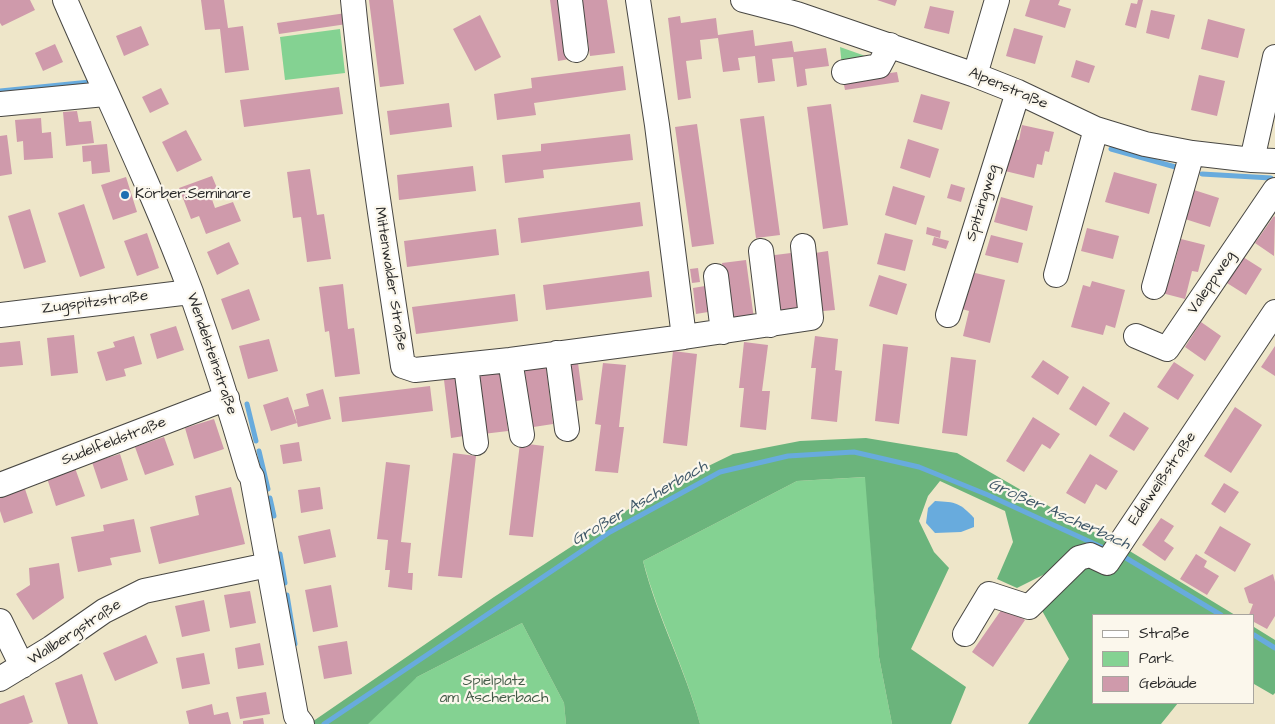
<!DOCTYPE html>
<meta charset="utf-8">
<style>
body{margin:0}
#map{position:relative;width:1275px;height:724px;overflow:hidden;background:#eee6c9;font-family:"Architects Daughter",sans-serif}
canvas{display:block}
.legend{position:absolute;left:1092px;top:614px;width:162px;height:90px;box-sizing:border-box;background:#fbf7ec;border:1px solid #a8a59f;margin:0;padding:6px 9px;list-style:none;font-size:15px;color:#2b2b2b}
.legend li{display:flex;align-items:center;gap:10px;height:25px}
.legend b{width:25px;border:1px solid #a8a59f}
</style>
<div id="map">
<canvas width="1275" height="724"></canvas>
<ul class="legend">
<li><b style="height:6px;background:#fff"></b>Straße</li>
<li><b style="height:14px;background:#84d292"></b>Park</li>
<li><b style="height:14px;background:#cf9aab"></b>Gebäude</li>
</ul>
</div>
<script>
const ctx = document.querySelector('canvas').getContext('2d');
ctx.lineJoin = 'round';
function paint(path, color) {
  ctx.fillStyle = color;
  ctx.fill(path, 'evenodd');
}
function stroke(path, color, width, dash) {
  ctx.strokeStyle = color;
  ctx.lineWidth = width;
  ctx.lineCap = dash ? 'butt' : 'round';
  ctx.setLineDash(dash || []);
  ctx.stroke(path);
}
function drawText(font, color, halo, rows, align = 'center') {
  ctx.font = font + ' "Architects Daughter",sans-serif';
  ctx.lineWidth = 4.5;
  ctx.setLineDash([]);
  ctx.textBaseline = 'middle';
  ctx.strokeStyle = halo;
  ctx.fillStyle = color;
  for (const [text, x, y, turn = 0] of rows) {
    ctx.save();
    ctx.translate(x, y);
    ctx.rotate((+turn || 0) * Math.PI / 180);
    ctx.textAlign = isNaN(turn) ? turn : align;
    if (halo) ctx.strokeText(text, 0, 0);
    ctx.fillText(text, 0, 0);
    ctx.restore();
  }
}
paint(new Path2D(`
 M340 29 345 73 285 80 280 37Z
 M840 47 871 58 842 67Z
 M866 477 879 657 892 724H700C685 668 658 617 643 561L797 481Z
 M522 623 564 703 566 724H340L417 677Z`), '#84d292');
paint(new Path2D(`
 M866 438 957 453 1111 542 1101 552 1051 571 1017 588 997 579 1013 542 1005 511 940 481 928 496 919 521 934 552 949 568 911 649 966 687 951 724H892L879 657 865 477 797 481 643 561C657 617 685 668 700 724H566L564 703 522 623 417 677 368 724H309L494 597 655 492 733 454 800 441Z
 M1128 550 1235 615H1094V703H1178L1161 724H1028L1069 659 1040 607 1082 565Z
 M1254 627 1275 640V693L1273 695 1254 684Z`), '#6bb47c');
paint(new Path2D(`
 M935 501C956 502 960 503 974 518V527L961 532 935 533 926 523 928 508Z`), '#68abdd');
stroke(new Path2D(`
 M0 91 90 82
 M1111 149 1179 168
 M1202 174 1271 178
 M247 404 256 441
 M259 451 268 489
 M270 498 274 516
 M280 554 285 583
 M1121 555 1221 615
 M287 595 295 644
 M1254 635 1275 648
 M324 724 610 532 720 472 788 456 854 452 919 467 988 495 1108 550`), '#68abdd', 5);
paint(new Path2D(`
 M0 0H30L35 10 2 26 0 23Z
 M201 0H224L228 28 243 26 249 70 225 73 220 29 205 30Z
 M369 0H393L404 84 380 87Z
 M550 0H563L570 59 558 61Z
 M582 0H607L615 53 590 56Z
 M877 0H897L895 6Z
 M1030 0H1060L1058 5 1071 9 1065 28 1025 16Z
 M1138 0H1143L1136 28 1125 25 1131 3 1137 4Z
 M930 6 954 11 949 34 924 28Z
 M1151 10 1175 15 1169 39 1146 33Z
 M346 13 347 24 279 34 277 23Z
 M480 15 501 57 475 71 453 29Z
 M680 16 681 23 716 18 718 35 753 30 755 46 792 41 794 52 826 48 829 66 805 69 807 85 797 87 793 57 772 59 775 81 758 83 755 56 738 58 740 70 723 72 718 38 700 40 702 59 686 61 691 98 678 100 668 18Z
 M1208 19 1245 29 1238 58 1201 49Z
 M141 26 149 45 124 56 116 36Z
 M1014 28 1043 36 1035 64 1006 56Z
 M55 44 63 62 43 71 35 53Z
 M1076 60 1095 66 1089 83 1071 77Z
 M623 66 626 90 534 103 536 115 497 120 494 94 532 88 531 78Z
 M897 72 899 82 845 90 843 80Z
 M1199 75 1225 81 1217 116 1191 110Z
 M339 87 343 114 244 127 240 100Z
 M161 88 169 104 150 113 142 97Z
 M921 94 950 102 942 130 913 122Z
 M449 103 452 127 390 135 387 111Z
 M831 104 848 225 823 229 807 107Z
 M77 111 79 122 91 121 94 143 66 146 63 112Z
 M764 116 780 235 756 238 740 119Z
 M41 118 42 133 51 132 53 158 24 160 23 141 17 142 15 120Z
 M697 124 714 244 692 247 675 127Z
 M1022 125 1054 132 1049 152 1045 151 1042 165 1037 164 1034 178 1005 171 1013 139 1019 140Z
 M186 130 202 160 177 172 162 142Z
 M630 134 633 160 543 170 544 178 505 183 502 155 541 151V144Z
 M7 135 12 174 0 176V136Z
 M908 139 939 149 930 178 900 168Z
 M107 144 110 172 92 174 91 161 83 162 82 146Z
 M473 166 476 191 399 200 397 175Z
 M310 169 317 215 324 214 331 259 307 262 301 217 293 218 287 172Z
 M1114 172 1157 184 1149 214 1105 202Z
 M212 176 217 188 209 191 215 208 233 202 241 221 206 234 199 216 191 219 179 188Z
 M126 177 137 212 113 220 101 185Z
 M951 184 965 188 961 202 947 198Z
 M893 186 925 196 916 225 885 215Z
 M1194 190 1219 198 1210 227 1185 219Z
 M1001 197 1033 206 1027 231 994 222Z
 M640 202 643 226 521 243 518 218Z
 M84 204 105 268 80 277 58 213Z
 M30 209 46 262 24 269 8 216Z
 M1274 216 1275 217 1274 256 1255 243Z
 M927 227 941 231 940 238 926 234Z
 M1087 228 1119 236 1113 259 1081 251Z
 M496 229 499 255 407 267 404 241Z
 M147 233 159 268 137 276 124 241Z
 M885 233 913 240 905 271 877 264Z
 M991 235 1023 243 1018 263 985 255Z
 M934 237 949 241 946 249 932 245Z
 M1181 239 1205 245 1198 272 1192 271 1185 299 1158 292 1166 263 1174 265Z
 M229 242 239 264 217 275 207 252Z
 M828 251 835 310 823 311 815 253Z
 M791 253 799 312 775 315 767 256Z
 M1243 257 1262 269 1246 295 1227 283Z
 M746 260 754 319 730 322 722 263Z
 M698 268 700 282 692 283 690 269Z
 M649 271 652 297 546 310 543 285Z
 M971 272 1005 280 990 343 963 336 969 311 962 309Z
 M879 275 907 284 897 315 869 306Z
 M1092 281 1125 290 1115 328 1106 325 1103 335 1071 327 1083 285 1090 287Z
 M343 284 348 329 354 328 360 374 335 377 329 331 325 332 319 287Z
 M705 286 708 312 696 314 693 288Z
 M249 289 260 320 232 330 221 299Z
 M515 294 518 321 416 334 412 307Z
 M1201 322 1221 336 1205 361 1185 347Z
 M176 326 184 350 157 359 150 334Z
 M74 335 78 373 51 376 47 338Z
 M134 336 142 364 124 369 126 376 106 381 97 352 115 347 113 342Z
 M815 336 838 339 835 370 842 371 837 422 811 419 816 368H811Z
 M269 339 278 371 248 379 239 346Z
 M20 341 23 365 0 367V343Z
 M744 342 768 345 762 391H770L766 430 740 427 744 388H739Z
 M883 344 908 347 899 424 875 421Z
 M1275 346V376L1261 367Z
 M673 351 697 354 687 446 663 443Z
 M951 357 976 360 967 436 942 433Z
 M1043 360 1069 377 1058 395 1031 377Z
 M1174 362 1194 375 1178 400 1157 387Z
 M578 363 583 400 570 402 566 364Z
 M603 363 626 365 619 427H624L618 473 595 471 601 425 595 424Z
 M546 366 553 424 527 428 520 369Z
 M501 372 508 431 483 434 475 376Z
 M456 378 464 436 451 438 444 380Z
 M430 386 433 411 342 422 339 397Z
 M1083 386 1110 403 1096 426 1069 409Z
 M323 389 331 419 298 427 294 410 309 406 306 394Z
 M288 397 297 423 271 431 263 405Z
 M1235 407 1262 425 1231 473 1204 456Z
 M1124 412 1149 428 1134 451 1109 436Z
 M1033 417 1060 434 1050 449 1042 444 1024 472 1006 461Z
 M214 419 224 449 194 459 185 428Z
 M164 437 174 465 145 475 135 447Z
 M299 442 302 461 283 464 280 445Z
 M520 443 544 446 533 537 509 535Z
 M453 453 476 456 462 578 438 576Z
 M120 454 128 480 101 489 92 462Z
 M1090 454 1118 471 1106 490 1096 484 1085 504 1066 493Z
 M386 462 410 465 401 542 411 543 408 573H413L412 590 388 587 390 570H385L388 540 377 539Z
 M75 468 85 496 56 506 47 478Z
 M1224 483 1239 492 1225 513 1211 504Z
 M24 486 33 513 4 523 0 511V494Z
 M231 487 245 544 159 564 150 527 199 515 195 496Z
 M320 487 323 509 301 513 298 490Z
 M1161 518 1174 526 1164 541 1174 548 1165 561 1142 545Z
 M134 519 141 552 110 558 112 565 78 572 71 537 104 531 103 525Z
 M1220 526 1251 544 1235 572 1204 553Z
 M330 529 336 557 304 564 298 536Z
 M1196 554 1207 561 1204 567 1219 576 1207 595 1180 579Z
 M59 563 64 598 33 620 16 594 30 585 29 568Z
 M1273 574 1275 582V616L1267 629 1254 622V615H1249L1253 604 1249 603 1244 588Z
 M331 585 338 627 313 632 305 590Z
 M250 591 256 623 230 628 224 595Z
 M204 600 210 631 182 637 175 606Z
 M1004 606 1025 620 993 667 972 652Z
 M146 635 158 663 115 681 103 653Z
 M347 641 352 674 324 679 318 646Z
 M260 643 264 665 238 669 235 648Z
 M204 653 210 684 182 689 176 658Z
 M82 674 98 724H68L55 683Z
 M266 692 270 714 240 719 236 697Z
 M24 695 33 722 28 724H0V704Z
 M212 704 214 715 228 712 231 724H189L186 711Z
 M263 718 264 724H243V721Z`), '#cf9aab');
const minor = new Path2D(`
 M65 0C107 97 154 193 191 292 212 352 231 412 249 473L252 477 296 716 302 724
 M353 0C365 123 385 244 403 366L415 370 510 360 684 337 657 125 638 0
 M570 0 576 50
 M743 0 797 14 975 75 1018 92 1096 129 1145 144 1192 153 1252 160 1275 161
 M844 72 879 66 890 45
 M975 75 997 0
 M0 104 105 94
 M1252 160 1275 57
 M761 251 770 325
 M1056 275 1096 129
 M716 276 723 332
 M1154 287 1192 153
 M0 315 190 292
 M948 315 1018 92
 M1136 336 1167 349 1275 190
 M684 337 811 318 803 246
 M557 353 567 429
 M510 360 522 435
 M466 366 476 443
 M0 485 227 398
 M0 621 22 666
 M965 634 989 594 1029 607 1079 558 1090 555 1107 563 1275 312
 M0 679 51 648 104 611 144 591 268 565`);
stroke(minor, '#484743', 26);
stroke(minor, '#fff', 24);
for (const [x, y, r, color] of [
 [125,195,5,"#1f6fb2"]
]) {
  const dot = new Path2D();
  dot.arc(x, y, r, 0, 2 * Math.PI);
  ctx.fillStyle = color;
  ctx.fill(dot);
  stroke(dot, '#fbf7ec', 2);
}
drawText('15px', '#2b2b2b', '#fbf7ec', [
 ["Alpenstraße",1008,89,23],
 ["Spitzingweg",983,203,-73],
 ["Mittenwalder Straße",390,279,81],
 ["Valeppweg",1212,283,-56],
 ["Zugspitzstraße",95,303,-7],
 ["Wendelsteinstraße",211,354,71],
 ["Sudelfeldstraße",114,442,-21],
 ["Edelweißstraße",1163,479,-56],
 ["Wallbergstraße",75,633,-33]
]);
drawText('15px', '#2b2b2b', '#fbf7ec', [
 ["Körber.Seminare",135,195]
], 'left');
drawText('15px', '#465d4a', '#fbf7ec', [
 ["Spielplatz",494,682],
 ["am Ascherbach",494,699]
]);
drawText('italic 16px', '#405869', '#fbf7ec', [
 ["Großer Ascherbach",640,504,-30],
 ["Großer Ascherbach",1059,515,24]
]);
</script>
